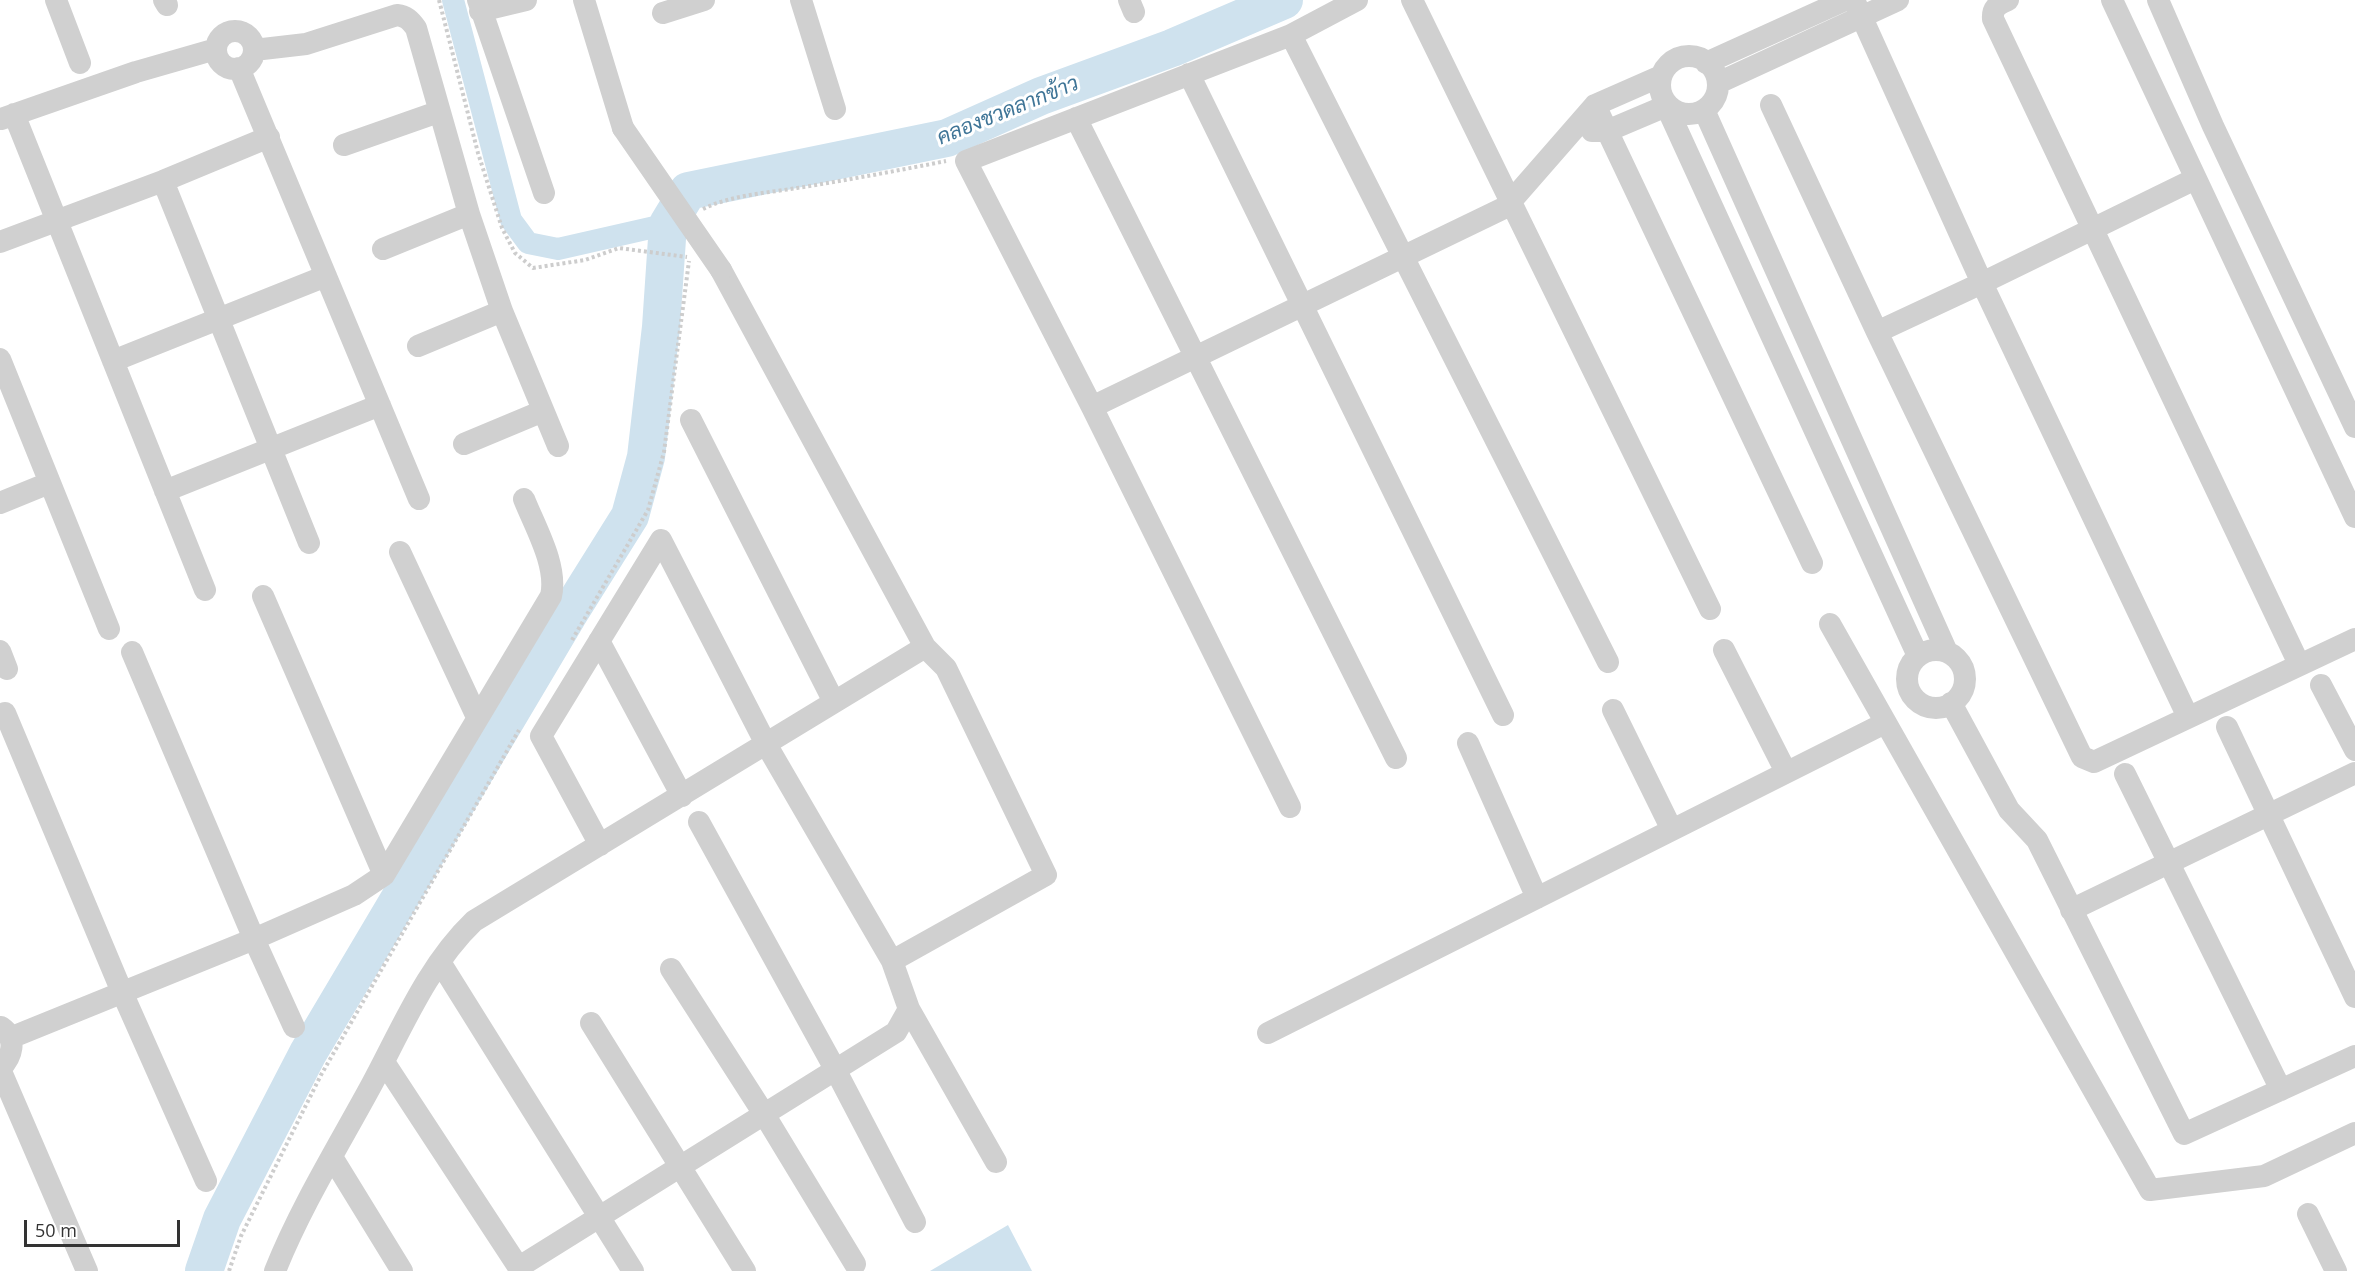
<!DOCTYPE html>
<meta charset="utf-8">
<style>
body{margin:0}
#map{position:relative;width:2355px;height:1271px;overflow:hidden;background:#fff;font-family:"Open Sans",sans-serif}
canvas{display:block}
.scale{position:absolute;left:24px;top:1220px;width:156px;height:27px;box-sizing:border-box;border:3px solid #333;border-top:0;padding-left:8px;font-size:18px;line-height:21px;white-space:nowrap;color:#333;-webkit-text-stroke:4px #fff;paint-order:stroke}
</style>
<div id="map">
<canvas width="2355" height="1271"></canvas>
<div class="scale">50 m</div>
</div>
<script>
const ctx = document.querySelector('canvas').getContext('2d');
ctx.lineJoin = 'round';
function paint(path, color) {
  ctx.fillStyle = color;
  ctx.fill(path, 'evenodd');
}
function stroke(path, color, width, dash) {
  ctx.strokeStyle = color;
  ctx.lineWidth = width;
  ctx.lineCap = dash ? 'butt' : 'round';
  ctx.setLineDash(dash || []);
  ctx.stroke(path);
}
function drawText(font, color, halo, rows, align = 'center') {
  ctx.font = font + ' "Open Sans",Sarabun,sans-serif';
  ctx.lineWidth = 6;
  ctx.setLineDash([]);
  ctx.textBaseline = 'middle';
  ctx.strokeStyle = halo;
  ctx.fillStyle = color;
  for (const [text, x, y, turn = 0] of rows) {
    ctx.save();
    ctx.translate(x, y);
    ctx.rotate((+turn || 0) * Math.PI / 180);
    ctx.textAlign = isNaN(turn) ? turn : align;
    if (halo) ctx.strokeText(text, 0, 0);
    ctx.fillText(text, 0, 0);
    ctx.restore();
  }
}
paint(new Path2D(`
 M1008 1225 1032 1271H930Z`), '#cfe2ee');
stroke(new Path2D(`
 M453 0 511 220 528 243 558 249 668 224`), '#cfe2ee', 22);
stroke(new Path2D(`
 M204 1271 222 1219 308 1053 568 615 630 516 646 457 661 327 668 224 688 191 947 138 1041 96 1172 48 1284 0`), '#cfe2ee', 38);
stroke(new Path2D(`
 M439 0 478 153 502 228 515 253 533 268 585 260 619 248 687 257
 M703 209C731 195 767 193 797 188 847 180 896 171 946 161
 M572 640 648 510 664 452 689 261
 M229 1271 241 1236 321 1075 519 730`), '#cdcdcd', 4, [3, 3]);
stroke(new Path2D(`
 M56 0 80 63
 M164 0 167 5
 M478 0 544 193
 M584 0 623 128
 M801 0 835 109
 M1129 0 1134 12
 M1412 0 1710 609
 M1854 0 1982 283 2188 717
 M2008 0C1998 4 1992 8 1993 19L2299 664
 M2112 0 2355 517
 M2158 0 2213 126 2355 427
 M480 11 526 0
 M663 13 704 0
 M216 50a19 19 0 1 1 38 0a19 19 0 1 1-38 0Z
 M1291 35 1608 662
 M254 50 306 44 397 15C406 16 410 20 416 28L469 214 502 311 558 446
 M1660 85a29 29 0 1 1 58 0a29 29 0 1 1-58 0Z
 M1706 63 1845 0
 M239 68 419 499
 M1189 74 1503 715
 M1718 83 1898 0
 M1663 99 1918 656
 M1595 105 1812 563
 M1771 105 1877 332 2082 757 2094 762 2355 639
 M1704 110 1947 652
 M14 114 205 590
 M1076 118 1396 758
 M1 119 136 72 216 49
 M1592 131H1607L1666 106
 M344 145 438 112
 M163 181 309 543
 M0 242 163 181 269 137
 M383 249 469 214
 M1877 332 1982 283 2195 179
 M418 346 502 311
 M0 359 109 629
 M113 361 326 276
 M1092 407 1506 207 1595 105 1661 76
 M691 420 834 702
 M464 444 543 411
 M165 491 380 405
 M0 503 49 483
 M400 552 477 717
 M263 596 384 875
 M1830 624 2150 1190 2264 1176 2355 1133
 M599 641 682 796
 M1724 650 1786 772
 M1907 679a29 29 0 1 1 58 0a29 29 0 1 1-58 0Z
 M0 651 7 669
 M132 652 254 939 294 1027
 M2321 685 2355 750
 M1951 703 2009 810 2037 840 2184 1134 2355 1056
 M1613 710 1672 830
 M5 713 122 992 206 1181
 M2227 727 2355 997
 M1468 743 1537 898
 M2125 774 2281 1090
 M1290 807 1092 407 966 161 1291 35 1357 0
 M699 822 835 1069 915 1222
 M600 845 541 736 661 540 766 744 892 961
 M2071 910 2355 773
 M440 962 633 1271
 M671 969 764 1114 855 1264
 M909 1009 996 1162
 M591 1023 745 1271
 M1 1027C18 1039 12 1057 0 1069L87 1271
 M1268 1033 1885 723
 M10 1038 254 939 354 895 384 875 551 596C558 566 535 527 524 499
 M384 1062 521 1271
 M332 1157 402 1271
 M2308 1214 2336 1271
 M519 1267 896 1032 909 1009 892 961 1046 875 946 668 925 647
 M275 1271C301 1206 339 1145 372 1084 402 1028 428 965 474 921L925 647 721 270`), '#d0d0d0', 22);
stroke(new Path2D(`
 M623 128 721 270`), '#d0d0d0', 22);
drawText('italic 21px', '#3f7597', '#fff', [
 ["คลองชวดลากข้าว",1008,111,-22]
]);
</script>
